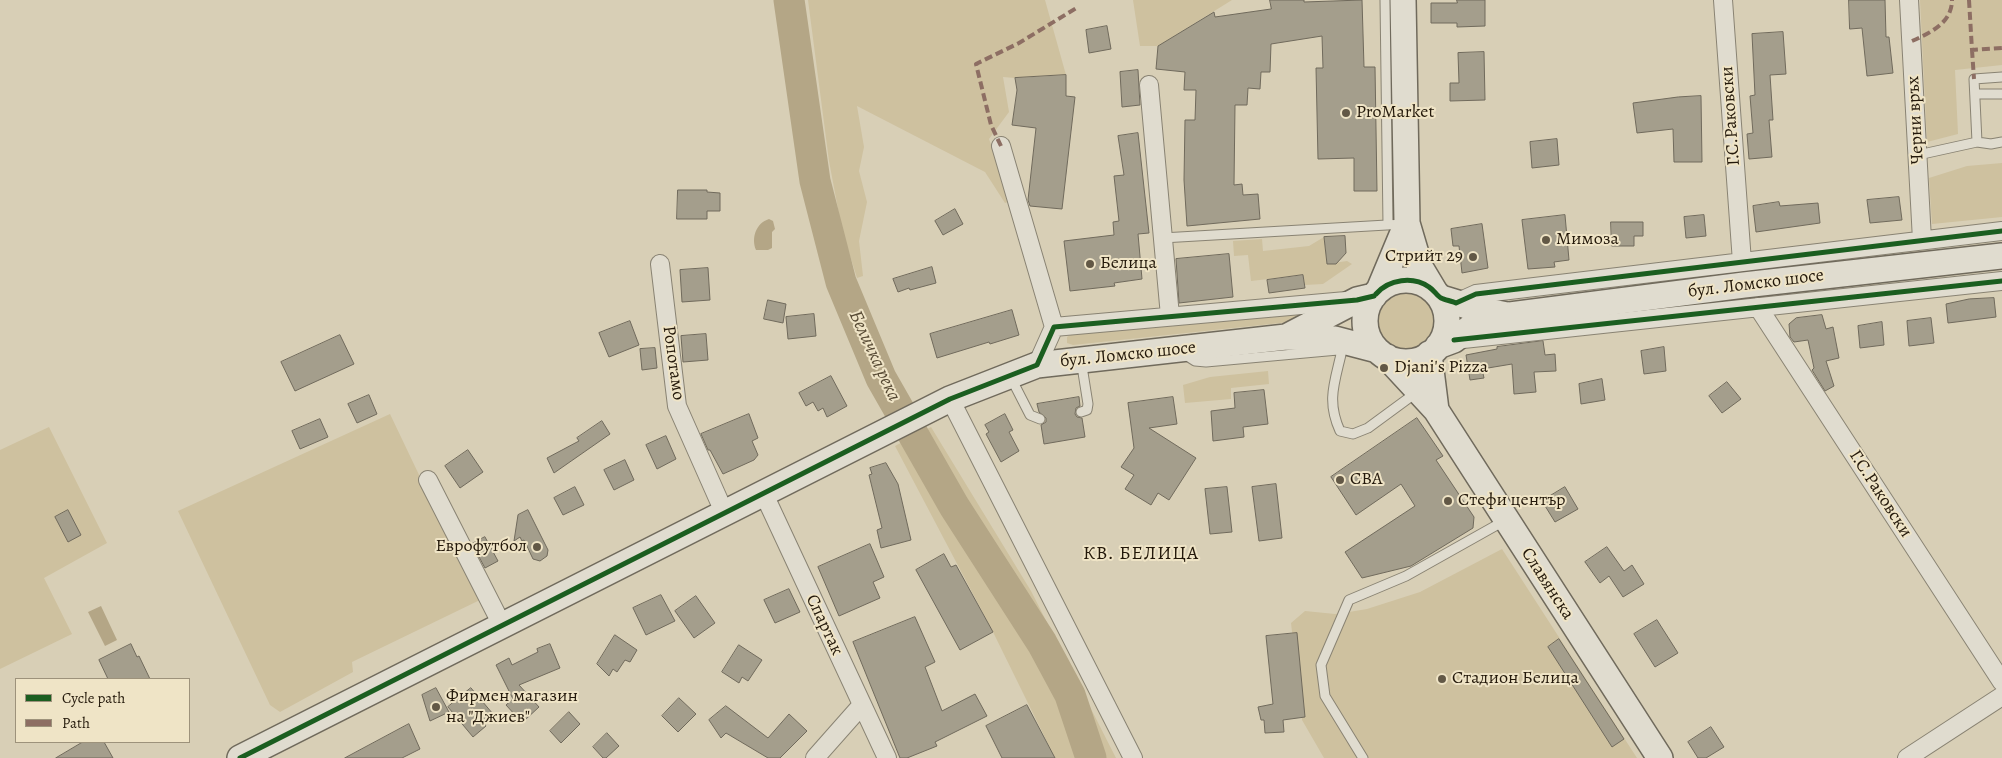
<!DOCTYPE html>
<meta charset="utf-8">
<style>
body{margin:0}
#map{position:relative;width:2002px;height:758px;overflow:hidden;background:#d8cfb6;font-family:Alegreya,serif}
canvas{display:block}
.legend{position:absolute;left:15px;top:678px;width:175px;height:65px;box-sizing:border-box;background:#efe4c6;border:1px solid #9d927b;margin:0;padding:6px 9px;list-style:none;font-size:15px;color:#23180a}
.legend li{display:flex;align-items:center;gap:10px;height:25px}
.legend b{width:25px;border:1px solid #9d927b}
</style>
<div id="map">
<canvas width="2002" height="758"></canvas>
<ul class="legend">
<li><b style="height:6px;background:#1b5e20"></b>Cycle path</li>
<li><b style="height:6px;background:#8d6e63"></b>Path</li>
</ul>
</div>
<script>
const ctx = document.querySelector('canvas').getContext('2d');
ctx.lineJoin = 'round';
function paint(path, color) {
  ctx.fillStyle = color;
  ctx.fill(path, 'evenodd');
}
function stroke(path, color, width, dash) {
  ctx.strokeStyle = color;
  ctx.lineWidth = width;
  ctx.lineCap = dash ? 'butt' : 'round';
  ctx.setLineDash(dash || []);
  ctx.stroke(path);
}
function drawText(font, color, halo, rows, align = 'center') {
  ctx.font = font + ' Alegreya,serif';
  ctx.lineWidth = 4;
  ctx.setLineDash([]);
  ctx.textBaseline = 'middle';
  ctx.strokeStyle = halo;
  ctx.fillStyle = color;
  for (const [text, x, y, turn = 0] of rows) {
    ctx.save();
    ctx.translate(x, y);
    ctx.rotate((+turn || 0) * Math.PI / 180);
    ctx.textAlign = isNaN(turn) ? turn : align;
    if (halo) ctx.strokeText(text, 0, 0);
    ctx.fillText(text, 0, 0);
    ctx.restore();
  }
}
paint(new Path2D(`
 M808 0H1045L1066 75 1015 78 1003 77 1009 112 989 139 1011 201 1005 203 985 172 857 106 864 147 859 171 867 202 859 241 863 276 857 278 842 230 829 161Z
 M1133 0H1232L1158 46H1140Z
 M1920 0H2002V65L1955 70 1958 134 1927 142Z
 M2002 163V217L1932 224 1929 178 1967 166Z
 M1324 237 1327 264 1347 261 1352 264 1323 284 1305 285 1303 275 1251 281 1248 255 1234 256 1233 241 1262 239 1263 251 1309 246Z
 M1377 322a29 29 0 1 1 58 0a29 29 0 1 1-58 0Z
 M1295 311 1314 313 1299 321 1073 345 1067 343V337L1073 333Z
 M1268 371 1269 384 1231 388V399L1185 403 1183 385 1210 377Z
 M390 414 421 479 482 599 352 662 353 672 280 712 270 705 178 511Z
 M49 427 107 543 44 578 72 634 0 669V450Z
 M931 427 1031 591 1116 758H1055L993 632 895 446Z
 M1502 549 1637 758H1324L1302 720 1291 623 1305 611 1335 614 1343 613 1367 609 1420 592Z`), '#cec19f');
paint(new Path2D(`
 M769 219 773 221 775 229 772 232V248L768 250H756C751 238 756 223 769 219Z
 M101 606 117 640 105 646 88 612Z`), '#b4a686');
stroke(new Path2D(`
 M789 0 815 181 841 282 881 378 954 506 1042 643 1070 695 1091 758`), '#b4a686', 31);
const building = new Path2D(`
 M1270 0H1304V2L1362 0 1364 67H1375L1377 191H1354V158L1318 159 1316 68H1323L1322 36 1271 44 1270 72H1261L1260 89 1248 88 1247 105H1235L1234 185 1242 184 1243 195 1258 194 1260 219 1187 226 1184 180 1185 120H1195L1196 90H1184L1185 72 1156 69 1158 46 1214 12 1215 17 1271 9Z
 M1457 0H1485V26L1457 27V23H1431V3H1457Z
 M1849 0H1885L1886 37H1889L1893 73 1867 76 1862 28 1850 29Z
 M1107 26 1111 49 1089 53 1086 30Z
 M1783 32 1786 74 1770 75 1773 120H1769L1772 157 1749 159 1747 134 1753 133 1750 96 1755 95 1752 34Z
 M1484 52 1485 100 1450 101V83H1459L1458 53Z
 M1138 70 1140 105 1122 107 1120 72Z
 M1066 75V96L1075 97 1062 209 1030 206 1028 200 1036 128 1012 125 1017 90 1015 78Z
 M1701 96 1702 162H1674L1673 129 1637 133 1633 103 1678 97Z
 M1138 133 1149 233 1138 234 1142 279 1114 283 1115 286 1070 291 1064 241 1114 235 1113 222 1119 221 1114 176 1124 175 1118 136Z
 M1557 139 1559 165 1532 168 1530 142Z
 M678 190H707V192L720 193V211H707V219H677Z
 M1899 197 1902 220 1870 223 1867 200Z
 M1779 202 1780 206 1818 203 1820 223 1756 232 1753 206Z
 M955 209 963 224 943 235 935 221Z
 M1565 215 1569 260 1554 262 1555 267 1528 269 1522 220Z
 M1704 215 1706 236 1686 238 1684 217Z
 M1611 222H1643V236H1634V246H1612Z
 M1482 224 1488 268 1462 273 1459 246H1453L1451 229Z
 M1345 236 1346 253 1336 264H1327L1324 237Z
 M1229 254 1233 297 1179 303 1176 259Z
 M932 267 936 283 910 290 909 288 898 292 893 279Z
 M708 268 710 300 682 302 680 270Z
 M1303 275 1305 288 1269 293 1267 280Z
 M1994 298 1996 317 1948 323 1946 304 1969 299Z
 M768 300 786 304 783 323 764 319Z
 M1012 310 1019 335 990 344 989 342 937 358 930 334Z
 M814 314 816 336 788 339 786 317Z
 M1822 315 1826 329 1833 327 1839 358 1826 361 1834 386 1825 391 1812 370 1814 368 1808 340 1794 342 1790 337 1789 324 1796 318Z
 M1931 318 1934 343 1909 346 1907 321Z
 M630 321 639 345 609 357 599 333Z
 M1882 322 1884 345 1860 348 1858 326Z
 M706 334 708 360 683 362 681 336Z
 M340 335 354 364 295 391 281 362Z
 M1543 341 1545 355 1555 354 1556 371 1534 372 1536 392 1514 394 1512 364 1482 369 1484 378 1470 380 1466 355 1497 349V347Z
 M1664 347 1666 371 1644 374 1641 351Z
 M655 348 657 368 642 370 640 349Z
 M831 376 847 406 827 417 823 408 818 411 813 402 806 406 799 393Z
 M1602 379 1605 400 1581 404 1579 384Z
 M1727 382 1741 399 1722 413 1709 396Z
 M1264 390 1268 424 1243 427 1244 437 1213 441 1211 411 1235 408 1234 393Z
 M369 395 377 414 357 423 348 404Z
 M1079 397 1080 406 1076 408 1075 414 1077 417 1082 418 1085 437 1044 444 1041 425 1046 422V418L1039 412 1037 404Z
 M1173 397 1177 424 1149 428 1196 458 1169 500 1158 493 1151 505 1125 489 1134 475 1121 467 1134 448 1128 403Z
 M749 414 758 438 752 441 758 455 754 460 723 474 710 450H708L701 434Z
 M1005 414 1013 430 1009 432 1019 451 1001 462 986 434 989 432 985 425Z
 M1417 418 1443 456 1436 460 1474 517 1473 528 1411 566 1362 578 1345 552 1415 506 1401 484 1356 515 1331 477Z
 M320 419 328 437 300 449 292 431Z
 M602 421 610 434 554 473 547 458 579 441 577 438Z
 M666 436 676 459 657 469 646 445Z
 M468 450 483 472 460 488 445 466Z
 M625 460 634 480 614 490 604 470Z
 M886 463 898 484 911 540 881 548 877 530 882 528 869 475 872 474 870 468Z
 M1276 484 1282 538 1259 541 1252 487Z
 M575 487 584 505 563 515 554 498Z
 M1227 487 1232 532 1210 534 1205 489Z
 M1565 487 1578 509 1555 522 1542 501Z
 M68 510 81 535 68 542 55 517Z
 M528 510 548 550 547 556 540 561 533 559 524 540 522 541 520 537 514 541 518 515Z
 M485 537 498 561 485 568 472 544Z
 M870 544 884 577 873 582 880 598 839 616 818 567Z
 M1607 547 1624 571 1632 565 1644 584 1623 597 1609 576 1600 583 1585 562Z
 M944 554 951 567 956 565 993 632 960 650 916 570Z
 M789 589 800 612 775 623 764 600Z
 M661 595 675 621 646 635 633 608Z
 M696 596 715 623 694 638 675 611Z
 M915 617 935 662 925 667 942 711 975 694 987 716 935 742 937 746 907 758H900L853 642Z
 M1657 620 1678 653 1655 667 1634 634Z
 M1297 633 1305 717 1283 720 1284 732 1265 733 1264 720H1261L1258 707 1273 704 1266 636Z
 M615 635 637 650 630 662 625 660 617 672 613 669 609 676 597 664Z
 M1559 639 1624 739 1612 747 1548 647Z
 M131 644 137 657 139 656 150 679H108L99 660Z
 M550 644 560 668 519 685 539 707 525 720 519 714 516 716 506 705 513 699 496 665 509 658 512 665 538 652 537 649Z
 M739 645 762 660 748 681 742 677 739 683 722 672Z
 M436 688 449 712 430 721 422 695Z
 M471 688 493 714 483 722 486 726 473 737 448 707Z
 M679 698 696 714 678 732 662 716Z
 M1027 705 1055 758H1002L986 726Z
 M726 706 768 738 789 714 807 731 780 758H768L726 733 721 738 709 720Z
 M569 712 580 724 561 743 550 731Z
 M409 724 420 749 402 758H345Z
 M1711 727 1724 747 1706 758H1698L1688 742Z
 M607 733 619 746 606 758H603L593 747Z
 M83 742H104L113 758H56Z`);
paint(building, '#a49e8c');
stroke(building, '#706a5c', 1);
const lane = new Path2D(`
 M1385 0 1388 225
 M1975 94H2002
 M1977 142 1991 144 2002 142
 M1918 155 1977 142 1974 79 2002 77
 M1162 238 1404 224
 M1342 350C1335 382 1326 400 1340 431L1353 434 1368 428 1417 392
 M1184 354 1195 361 1206 362 1338 350
 M1081 360 1088 404 1087 410 1081 412
 M1010 376 1030 415 1040 419
 M1363 758 1325 696 1321 665 1349 600 1406 576 1504 521`);
const street = new Path2D(`
 M1723 0 1742 262
 M1909 0 1922 240
 M1149 85 1170 316
 M1001 146 1054 327 1037 365
 M660 264 677 406 724 512
 M1456 303 1476 294 2002 231
 M1758 307 2002 682
 M1054 327 1346 301
 M1454 340 2002 281
 M950 399 1133 758
 M428 480 502 625
 M763 492 887 758
 M815 758 861 706
 M1907 758 2002 696`);
const secondary = new Path2D(`
 M1403 0 1407 223 1420 267 1435 292
 M1365 321a41 41 0 1 1 82 0a41 41 0 1 1-82 0Z
 M1379 290 1407 223
 M1441 298 1477 309 1507 315
 M1288 336 1357 300 1374 296
 M1438 346 1454 340 1472 326 1510 315 1744 285 2002 256
 M1429 354 1436 410
 M1387 357 1436 410 1660 758
 M240 758 950 399 1037 365 1286 337 1335 339 1377 350`);
stroke(lane, '#898373', 11);
stroke(street, '#898373', 20);
stroke(secondary, '#706a5c', 28);
stroke(lane, '#e0dccf', 9);
stroke(street, '#e0dccf', 18);
stroke(secondary, '#e0dccf', 25);
stroke(new Path2D(`
 M1969 0 1972 50 2002 48
 M1912 41C1930 33 1952 23 1952 0
 M1972 50 1974 79
 M1001 146 991 125 976 64 1019 43 1078 7`), '#8d6e63', 4, [8, 4]);
stroke(new Path2D(`
 M1376 294C1389 279 1413 276 1429 287 1434 290 1437 296 1441 298 1445 300 1452 301 1456 303L1476 294 2002 231
 M1454 340 2002 281
 M240 758 950 399 1037 365 1054 327 1357 300 1374 296`), '#1b5e20', 5);
for (const [x, y, r, color] of [
 [1346,113,5,"#625846"],
 [1546,240,5,"#625846"],
 [1473,257,5,"#625846"],
 [1090,264,5,"#625846"],
 [1384,368,5,"#625846"],
 [1340,480,5,"#625846"],
 [1448,501,5,"#625846"],
 [537,547,5,"#625846"],
 [1442,679,5,"#625846"],
 [436,707,5,"#625846"]
]) {
  const dot = new Path2D();
  dot.arc(x, y, r, 0, 2 * Math.PI);
  ctx.fillStyle = color;
  ctx.fill(dot);
  stroke(dot, '#efe4c6', 2);
}
drawText('18px', '#23180a', '#efe4c6', [
 ["ProMarket",1356,113],
 ["Мимоза",1556,240],
 ["Стрийт 29",1463,257,"right"],
 ["Белица",1100,264],
 ["Djani's Pizza",1394,368],
 ["CBA",1350,480],
 ["Стефи център",1458,501],
 ["Еврофутбол",527,547,"right"],
 ["Стадион Белица",1452,679],
 ["Фирмен магазин",446,697],
 ["на \"Джиев\"",446,718]
], 'left');
drawText('18px', '#23180a', '#efe4c6', [
 ["Г.С.Раковски",1731,116,-94],
 ["Черни връх",1916,120,-93],
 ["бул. Ломско шосе",1756,284,-7],
 ["бул. Ломско шосе",1128,355,-6],
 ["Ропотамо",673,363,82],
 ["Г.С.Раковски",1880,494,57],
 ["Славянска",1547,584,57],
 ["Спартак",824,625,65]
]);
drawText('italic 19px', '#574a34', '#efe4c6', [
 ["Беличка река",874,356,65]
]);
ctx.letterSpacing = '1px';
drawText('19px', '#23180a', '#efe4c6', [
 ["КВ. БЕЛИЦА",1141,554]
]);
ctx.letterSpacing = '0px';
</script>
